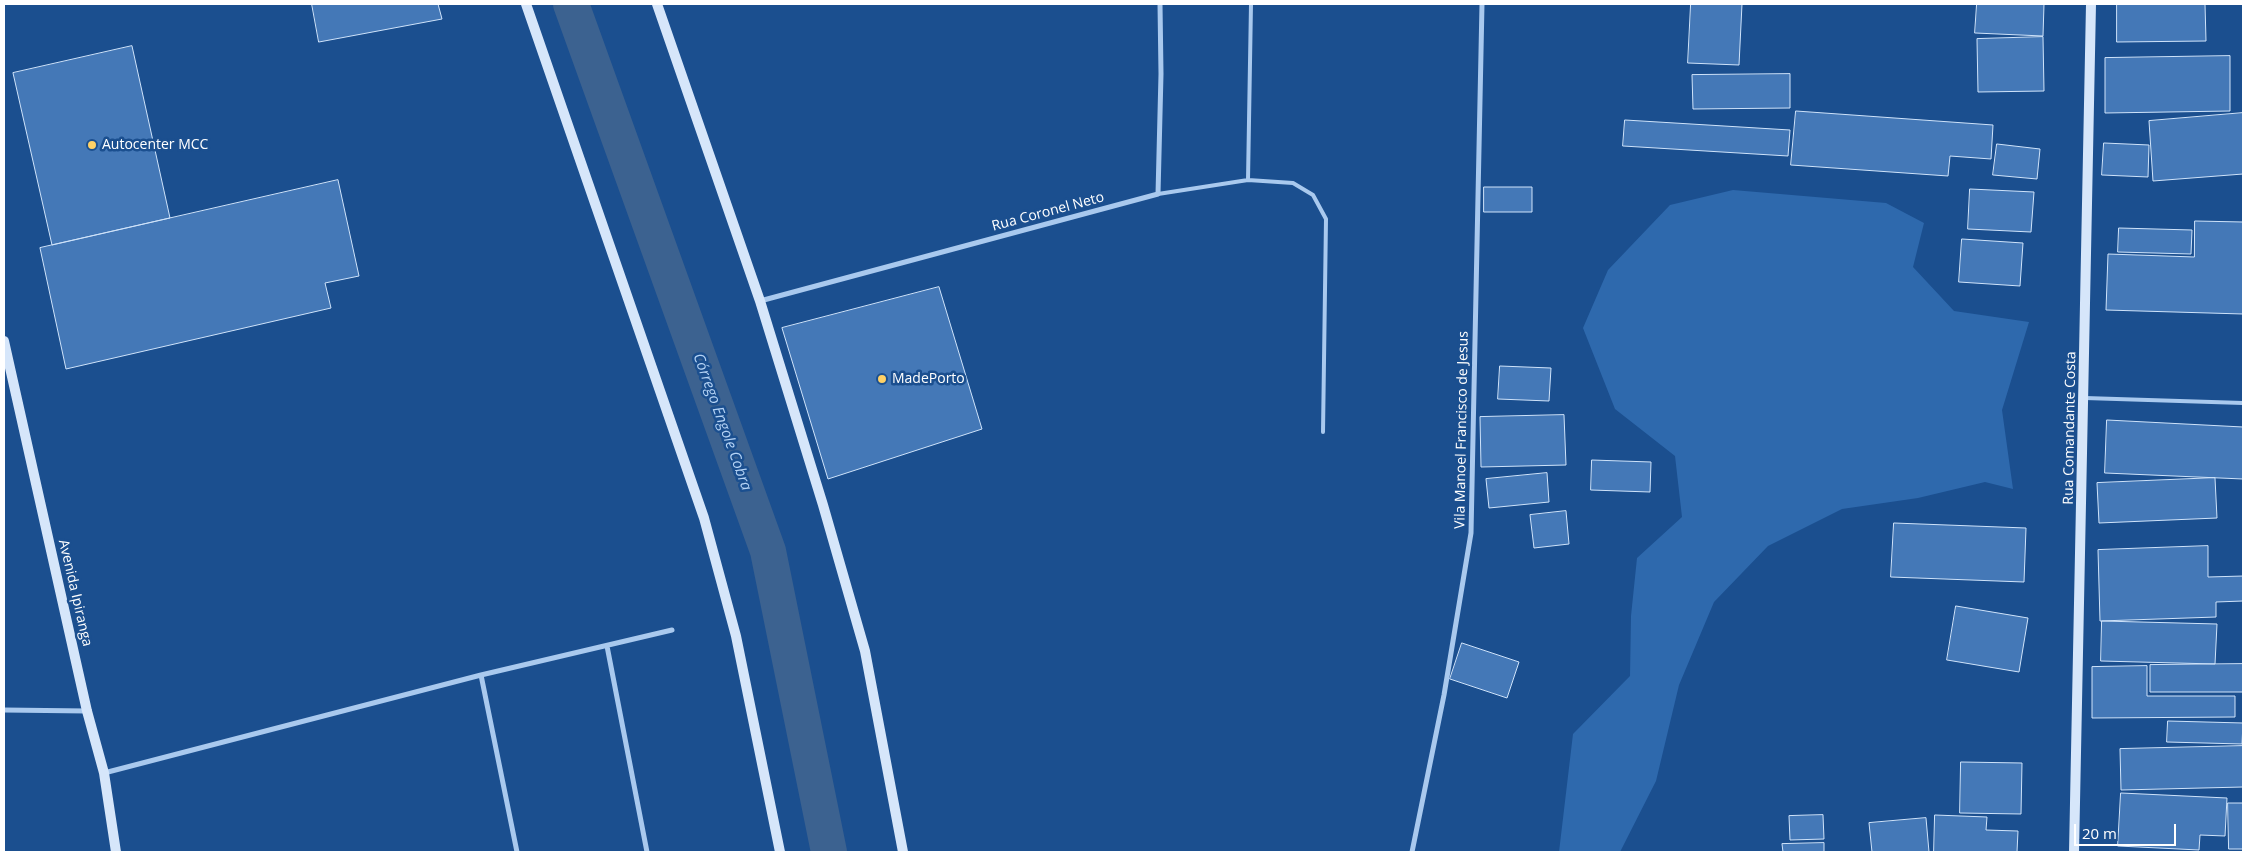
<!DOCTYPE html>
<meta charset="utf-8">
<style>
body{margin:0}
#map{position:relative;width:2247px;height:856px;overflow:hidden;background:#1b4f8f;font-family:"Open Sans",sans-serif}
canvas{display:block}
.frame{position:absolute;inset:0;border:5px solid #fff;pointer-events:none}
.scale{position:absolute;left:2074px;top:824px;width:102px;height:22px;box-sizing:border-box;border:2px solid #fff;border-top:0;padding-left:6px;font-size:15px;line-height:18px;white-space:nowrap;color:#fff;-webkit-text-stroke:4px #1b4f8f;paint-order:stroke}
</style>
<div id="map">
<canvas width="2247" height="856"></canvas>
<div class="frame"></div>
<div class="scale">20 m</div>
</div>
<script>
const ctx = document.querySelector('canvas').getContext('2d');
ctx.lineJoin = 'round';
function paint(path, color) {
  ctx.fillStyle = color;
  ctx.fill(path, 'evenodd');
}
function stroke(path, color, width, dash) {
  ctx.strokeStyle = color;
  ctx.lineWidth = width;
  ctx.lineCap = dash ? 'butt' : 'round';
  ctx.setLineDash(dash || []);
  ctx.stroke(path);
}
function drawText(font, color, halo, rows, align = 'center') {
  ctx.font = font + ' "Open Sans",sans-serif';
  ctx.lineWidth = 5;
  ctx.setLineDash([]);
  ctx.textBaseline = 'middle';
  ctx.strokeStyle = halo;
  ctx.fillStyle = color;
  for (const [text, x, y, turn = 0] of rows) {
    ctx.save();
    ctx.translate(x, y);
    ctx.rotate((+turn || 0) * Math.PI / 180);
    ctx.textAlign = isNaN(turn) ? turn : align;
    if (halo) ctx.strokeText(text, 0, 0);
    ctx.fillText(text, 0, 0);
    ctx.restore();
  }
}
paint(new Path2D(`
 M1733 190 1886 203 1924 223 1913 267 1954 311 2029 322 2002 410 2013 489 1985 482 1918 498 1842 509 1768 546 1714 602 1679 685 1656 781 1620 852H1559L1573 734 1630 676 1631 616 1637 558 1682 517 1675 456 1615 409 1583 328 1608 270 1670 205Z`), '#2e69ad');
stroke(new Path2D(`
 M571 4 768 551 829 852`), '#3c6290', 36);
const building = new Path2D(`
 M312 4H438L442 19 319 42Z
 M1691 4H1742L1739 65 1688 63Z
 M1977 4H2044L2043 36 1975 33Z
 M2117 4H2205L2206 41 2117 42Z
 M2043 37 2044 91 1978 92 1977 39Z
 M132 46 170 218 52 245 13 73Z
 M2230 56V111L2105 113V58Z
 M1790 74V108L1693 109 1692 75Z
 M1796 111 1993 125 1991 159 1950 156 1948 176 1791 165Z
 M2243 113V174L2153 181 2149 121Z
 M1625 120 1790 130 1788 156 1623 146Z
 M2104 143 2149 145 2148 177 2102 175Z
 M1997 144 2040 149 2037 179 1993 175Z
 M338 180 359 276 325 283 331 308 66 369 40 248Z
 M1484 187H1532V212H1484Z
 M1970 189 2034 192 2031 232 1968 229Z
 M2195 221 2243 222V314L2106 310 2108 254 2194 257Z
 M2119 228 2192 230 2191 254 2118 252Z
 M1962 239 2023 243 2020 286 1959 282Z
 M939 287 982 429 828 479 782 328Z
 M1500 366 1551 368 1549 401 1498 399Z
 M1564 415 1566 465 1481 467 1480 417Z
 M2107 420 2243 427V479L2105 473Z
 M1592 460 1651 462 1650 492 1591 490Z
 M1547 473 1549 502 1489 508 1486 479Z
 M2215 478 2217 518 2099 523 2097 483Z
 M1566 511 1569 544 1534 548 1530 515Z
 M1894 523 2026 528 2024 582 1891 577Z
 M2208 546V577L2243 576V601L2216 602V617L2100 621 2098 550Z
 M1956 606 2028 618 2019 672 1947 660Z
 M2102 621 2217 624 2215 664 2101 661Z
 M1462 643 1519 662 1507 698 1450 679Z
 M2243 664V692H2150V665Z
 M2147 666V696H2235V717L2092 718V667Z
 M2168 721 2243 723 2242 744 2167 742Z
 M2243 746V787L2121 790 2120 749Z
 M1961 762 2022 763 2021 814 1960 813Z
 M2121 793 2227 798 2225 836 2200 835 2199 850 2118 846Z
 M2228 803H2243V849H2229Z
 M1823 815 1824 839 1790 840 1789 816Z
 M1935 815 1987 817 1986 830 2018 831 2017 852H1934Z
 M1926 818 1929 852H1872L1869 823Z
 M1824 843V852H1783L1782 844Z`);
paint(building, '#4478b7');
stroke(building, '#cfe3fa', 1);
stroke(new Path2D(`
 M1248 180 1293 183 1313 195 1326 219 1323 432
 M1158 194 1248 180 1251 4
 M2085 398 2243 403`), '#a9c9ee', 4);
stroke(new Path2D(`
 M760 301 1158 194 1161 74 1160 4
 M607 646 647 852
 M481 675 517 852
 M4 710 87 711
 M104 773 481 675 672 630
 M1412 852 1444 695 1471 533 1482 4`), '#a9c9ee', 5);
stroke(new Path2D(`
 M526 4 704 518 736 636 780 852
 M657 4 760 301 823 505 865 651 903 852
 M4 341 87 711 104 773 116 852
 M2074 852 2091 4`), '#d6e6fa', 10);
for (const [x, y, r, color] of [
 [92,145,5,"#ffd166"],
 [882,379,5,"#ffd166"]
]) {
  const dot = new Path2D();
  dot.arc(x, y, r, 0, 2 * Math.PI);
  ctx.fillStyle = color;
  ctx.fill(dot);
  stroke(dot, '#1b4f8f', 2);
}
drawText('14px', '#fff', '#1b4f8f', [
 ["Autocenter MCC",102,145],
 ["MadePorto",892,379]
], 'left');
drawText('14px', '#fff', '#1b4f8f', [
 ["Rua Coronel Neto",1048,212,-15],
 ["Rua Comandante Costa",2070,428,-89],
 ["Vila Manoel Francisco de Jesus",1462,430,-89],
 ["Avenida Ipiranga",75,593,77]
]);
drawText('italic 15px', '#b5d3f5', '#1b4f8f', [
 ["Córrego Engole Cobra",722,422,70]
]);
</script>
